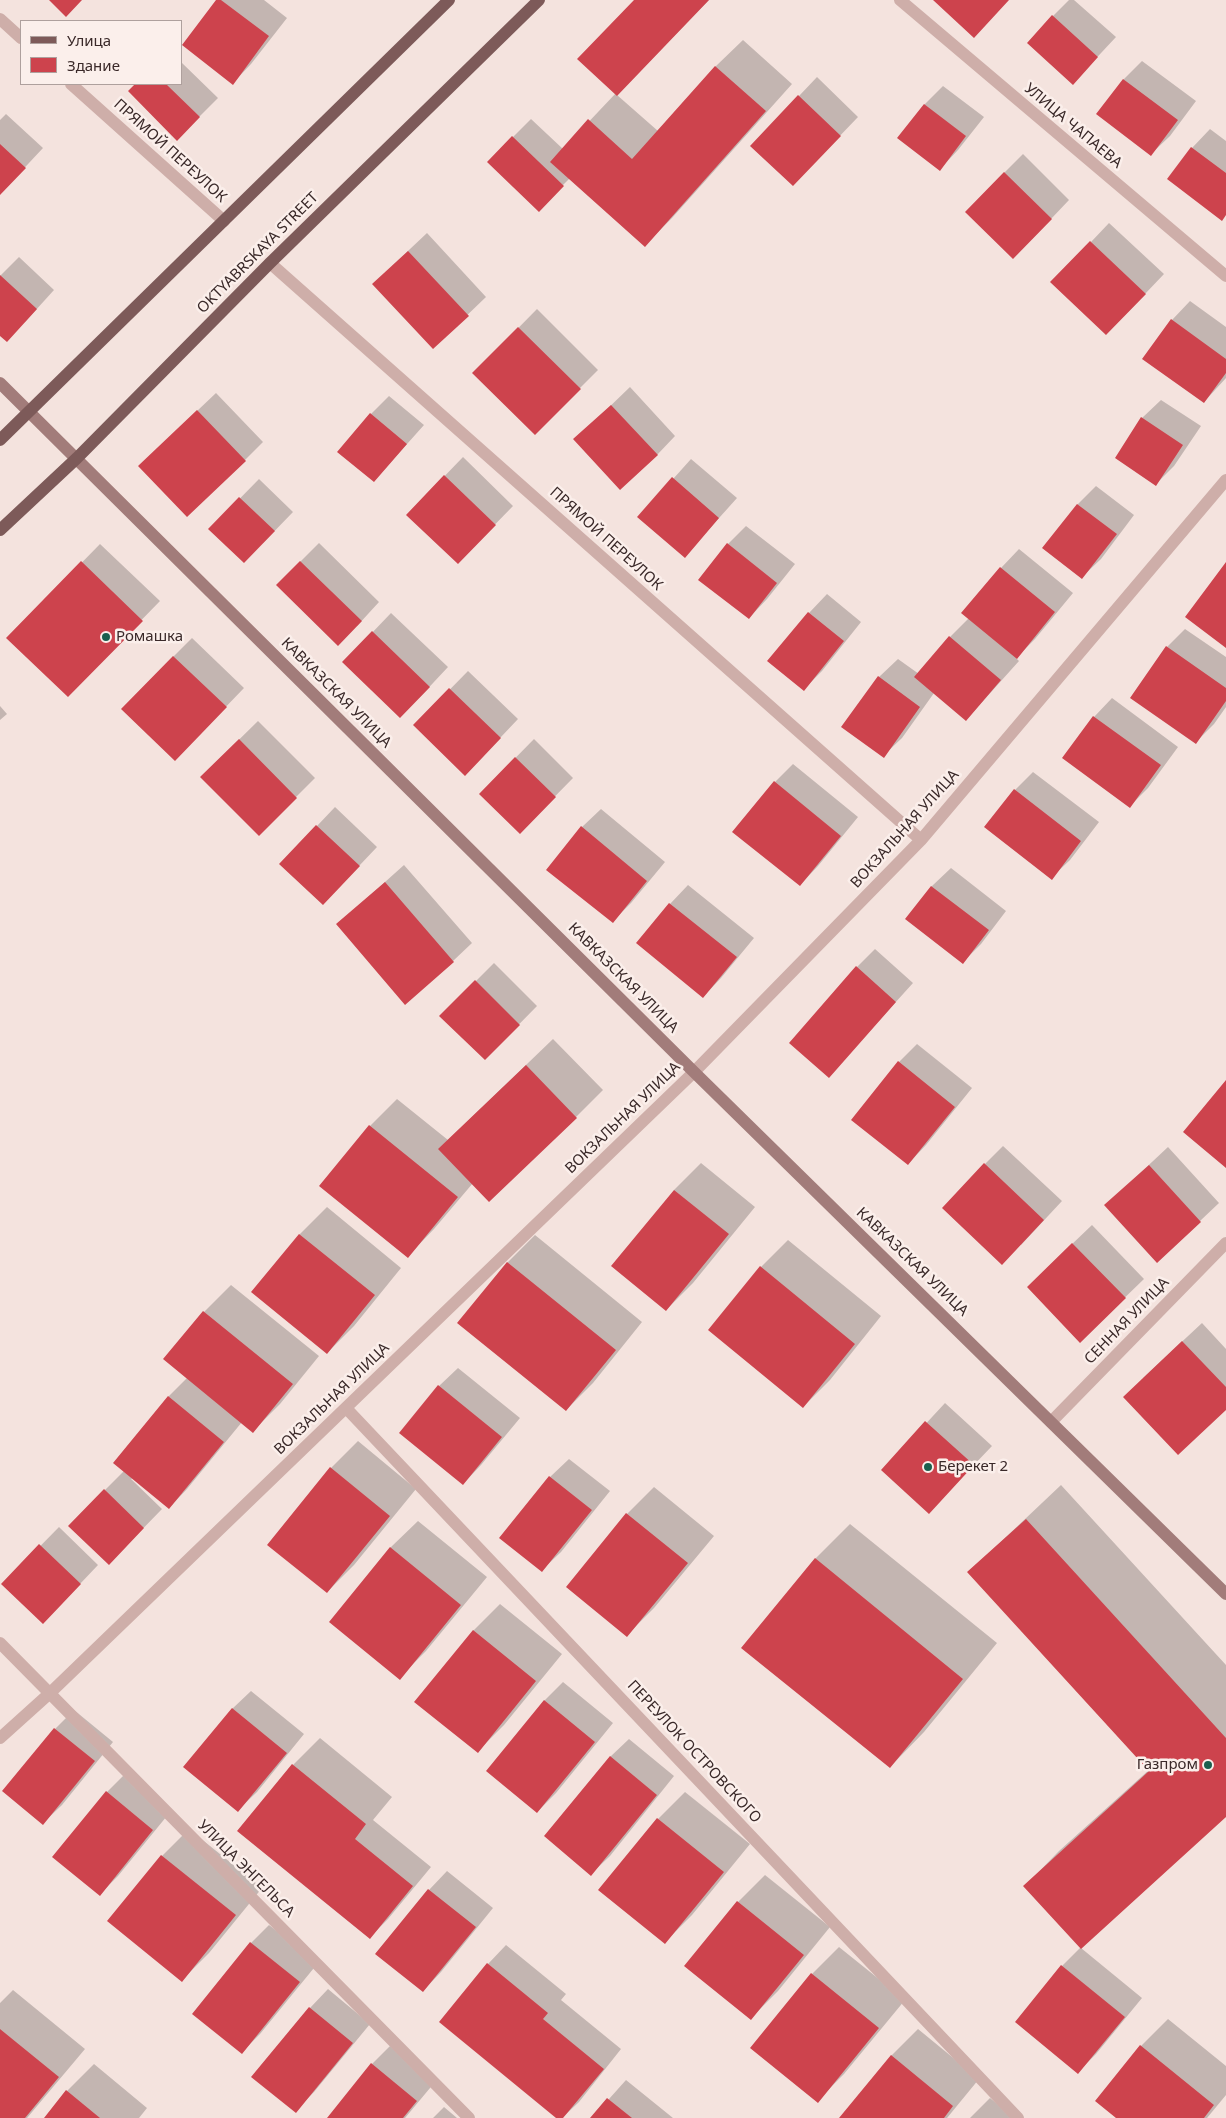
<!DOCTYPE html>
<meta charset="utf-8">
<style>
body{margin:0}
#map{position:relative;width:1226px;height:2118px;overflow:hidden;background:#f4e3de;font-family:"Noto Sans",sans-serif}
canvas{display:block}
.legend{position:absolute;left:20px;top:20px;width:162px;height:65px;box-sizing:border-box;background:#fbefeb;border:1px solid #aea09d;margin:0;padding:6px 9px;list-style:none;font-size:15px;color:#3a2929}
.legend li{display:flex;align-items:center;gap:10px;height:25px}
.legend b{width:25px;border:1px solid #aea09d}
</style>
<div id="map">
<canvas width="1226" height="2118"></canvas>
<ul class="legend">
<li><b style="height:6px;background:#7d5a59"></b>Улица</li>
<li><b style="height:14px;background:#cd434d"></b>Здание</li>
</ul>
</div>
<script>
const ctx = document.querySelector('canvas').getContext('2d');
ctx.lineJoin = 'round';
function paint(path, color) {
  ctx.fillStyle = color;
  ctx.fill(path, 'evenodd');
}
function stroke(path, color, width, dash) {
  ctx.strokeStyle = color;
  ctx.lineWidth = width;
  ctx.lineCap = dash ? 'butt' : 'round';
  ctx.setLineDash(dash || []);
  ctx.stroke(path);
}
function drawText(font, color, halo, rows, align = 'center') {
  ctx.font = font + ' "Noto Sans",sans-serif';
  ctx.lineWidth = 5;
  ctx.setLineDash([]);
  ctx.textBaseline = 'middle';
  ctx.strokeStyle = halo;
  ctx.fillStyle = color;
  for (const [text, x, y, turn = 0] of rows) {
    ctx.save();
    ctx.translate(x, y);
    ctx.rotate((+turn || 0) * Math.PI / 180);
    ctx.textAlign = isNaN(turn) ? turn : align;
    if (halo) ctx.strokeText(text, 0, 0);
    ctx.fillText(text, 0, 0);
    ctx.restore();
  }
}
paint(new Path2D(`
 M217 0H264L287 18 251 64 233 83Z
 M635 0H709L617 95 658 131 716 66 743 40 792 84 672 218 645 245 570 178 538 210 513 137 531 119 563 149 616 93Z
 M1069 0H1074L1116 37 1073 83 1053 16Z
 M1142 61 1196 101 1170 136 1151 154 1098 114 1124 79Z
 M181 62 218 98 177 139 129 91 136 84H181Z
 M817 77 858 117 811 166 799 96Z
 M943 86 984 117 958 150 940 169 899 138 925 104Z
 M6 114 43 148 0 194V120Z
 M1210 129 1226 141V215L1192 148Z
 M1023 154 1069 200 1032 239 1004 173Z
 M1109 223 1164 274 1125 315 1091 242Z
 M427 233 486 297 433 348 392 266Z
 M19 257 54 290 25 322 0 334V276Z
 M1190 301 1226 327V378L1204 402 1144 358 1172 320Z
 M537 309 598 370 535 433 474 373Z
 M630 387 675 436 657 455 575 440Z
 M216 393 263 442 245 460 158 448Z
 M389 396 424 425 374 481 371 414Z
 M1161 400 1201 426 1174 466 1156 484 1142 418Z
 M463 457 513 506 476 544 407 515Z
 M691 459 737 498 685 556 639 517Z
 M259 479 293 512 263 543 210 529Z
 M1096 486 1134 515 1101 559 1082 577 1077 505Z
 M746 526 795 564 767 599 749 618 728 544Z
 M319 543 379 602 357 626 277 585Z
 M100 544 160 601 86 677 8 638Z
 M1019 549 1073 593 1035 639 1016 658 1019 661 966 720 934 693 902 738 883 756 879 677 898 659 919 674 950 637 969 618 963 613 1001 568Z
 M827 594 861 622 822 671 804 689 809 613Z
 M391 613 448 667 419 698 344 662Z
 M1185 629 1226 657V707L1214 724 1196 742 1167 647Z
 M192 638 244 688 193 741 173 657Z
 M468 671 518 719 483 756 415 725Z
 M1112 698 1178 747 1148 788 1130 806 1094 717Z
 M0 706 7 714 0 720Z
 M258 721 315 778 259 834 201 777Z
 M534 739 573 778 520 832 480 794Z
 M793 764 858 817 818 866 800 885 775 782Z
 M1033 772 1099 822 1070 860 1051 878 1015 790Z
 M335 807 377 847 341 885 281 864Z
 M601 809 665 862 631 903 612 922 582 827Z
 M404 865 472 943 453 961 337 925Z
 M951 868 1006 911 981 944 963 962 907 919 932 886Z
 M688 885 754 938 721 978 703 997 637 943 670 904Z
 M875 949 913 983 829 1076 857 967Z
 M494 963 537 1006 485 1059 441 1016Z
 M553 1039 603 1090 576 1117 473 1183 434 1229 408 1256 321 1186 370 1126 397 1099 448 1140Z
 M917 1044 972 1088 926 1145 908 1164 899 1062Z
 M1003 1146 1062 1201 1021 1245 985 1164Z
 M1168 1147 1219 1203 1200 1221 1106 1205Z
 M701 1163 755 1207 693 1283 666 1310 674 1190Z
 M327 1207 401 1268 354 1326 327 1353 253 1292 300 1234Z
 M1092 1225 1144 1279 1080 1341 1047 1268Z
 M535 1235 642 1322 593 1383 566 1410 459 1323 508 1262Z
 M788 1240 881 1316 830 1380 803 1407 709 1330 761 1267Z
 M231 1285 319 1356 280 1404 253 1431 242 1422 187 1489 169 1508 133 1478 131 1479 162 1509 127 1545 105 1490 124 1471 114 1463 169 1396 188 1377 165 1359 204 1312Z
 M1202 1323 1226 1349V1408L1143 1378Z
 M458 1368 520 1418 481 1465 463 1484 439 1386Z
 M945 1403 992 1446 929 1512 883 1470Z
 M358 1441 416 1489 354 1565 327 1592 269 1545 331 1468Z
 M569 1459 610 1491 561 1552 542 1570 550 1477Z
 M1061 1485 1226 1665V1815L1081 1948 1142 1998 1096 2054 1078 2072 1016 2022 1062 1966 1081 1947 1025 1886 1059 1851 1150 1769 969 1572Z
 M654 1487 714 1536 654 1608 627 1635V1514Z
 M418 1521 487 1577 426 1651 399 1678 330 1622 391 1547Z
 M850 1524 997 1643 924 1732 890 1767 743 1648 816 1558Z
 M59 1527 98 1565 61 1604 3 1584Z
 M500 1604 562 1654 504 1725 477 1752 473 1631Z
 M563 1682 613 1723 556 1793 537 1812 487 1771 545 1700Z
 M251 1691 304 1734 257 1792 238 1810 232 1709Z
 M74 1710 113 1742 62 1805 43 1823 4 1791 55 1729Z
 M320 1738 392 1797 373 1820 431 1867 388 1919 370 1937 293 1765Z
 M629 1739 674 1776 610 1856 591 1874 610 1757Z
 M125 1774 171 1811 118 1876 100 1894 107 1792Z
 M685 1792 750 1844 692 1915 665 1942 658 1819Z
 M189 1829 262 1888 209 1953 182 1980 109 1921 162 1856Z
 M447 1871 493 1908 441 1972 423 1991 376 1953 429 1890Z
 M765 1875 830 1927 778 1991 751 2018 686 1966 738 1902Z
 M269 1925 318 1963 260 2034 242 2052 251 1943Z
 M506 1945 566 1994 561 2000 621 2049 579 2102 562 2118H558L488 1964Z
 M839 1947 905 2000 844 2074 817 2101 752 2048 812 1974Z
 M328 1989 370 2024 314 2092 295 2111 310 2008Z
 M13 1990 85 2049 27 2118H0V2003Z
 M1168 2019 1226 2066V2095L1207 2118H1118L1141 2046Z
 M918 2029 979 2079 947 2118H841L891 2056Z
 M390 2046 435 2082 405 2118H328L372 2064Z
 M94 2064 147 2108 139 2118H46L67 2091Z
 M626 2080 673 2118H592Z
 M990 2098 1015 2118H970Z
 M444 2107 457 2118H433Z`), '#0003');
paint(new Path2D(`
 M49 0H82L66 17Z
 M216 0H221L269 36 233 85 182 45Z
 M634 0H709L617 96 577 59Z
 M933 0H1009L974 38Z
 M1052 15 1098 57 1073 85 1027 43Z
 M715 66 766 111 645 247 550 162 588 119 632 159Z
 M1123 79 1178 120 1151 156 1096 114Z
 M135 84H166L200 117 177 141 128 91Z
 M798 95 841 136 793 186 750 146Z
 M924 104 966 136 940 171 897 138Z
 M512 136 564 186 539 212 487 162Z
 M0 144 26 168 0 195Z
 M1191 147 1226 173V215L1222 221 1167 179Z
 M1004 172 1052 219 1013 259 965 212Z
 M1090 241 1146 294 1106 335 1050 282Z
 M408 251 469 316 433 349 372 284Z
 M0 275 37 309 7 342 0 336Z
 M1171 319 1226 359V373L1204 403 1142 359Z
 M518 327 581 389 535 435 472 373Z
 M611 405 658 455 620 490 573 439Z
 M197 410 246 461 187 517 138 466Z
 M370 413 407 444 374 482 337 452Z
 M1141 417 1183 445 1156 486 1115 458Z
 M444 475 496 525 458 564 406 515Z
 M672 477 719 518 685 558 637 517Z
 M239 497 275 531 244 563 208 529Z
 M1077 504 1117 534 1082 579 1042 548Z
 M727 543 777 583 749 619 698 580Z
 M81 561 143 621 68 697 6 638Z
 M300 561 362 621 338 646 276 585Z
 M1226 562V648L1185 617Z
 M1000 567 1055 612 1017 659 961 613Z
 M808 612 844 641 804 691 767 661Z
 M372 631 430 687 400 718 342 662Z
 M949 636 1001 680 966 721 914 677Z
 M1166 646 1226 688V701L1196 744 1130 698Z
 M173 656 227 707 175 761 121 709Z
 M878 676 920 707 884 758 841 727Z
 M449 688 501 738 465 776 413 725Z
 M1093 716 1161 765 1130 808 1062 758Z
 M239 739 297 798 259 836 200 777Z
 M515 757 556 797 520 834 479 794Z
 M774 781 841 836 800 886 732 832Z
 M1014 789 1081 841 1052 880 984 827Z
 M316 825 360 866 323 905 279 864Z
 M581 826 647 881 613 923 546 870Z
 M385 882 454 962 405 1005 336 924Z
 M931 886 989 930 963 964 905 919Z
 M669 903 737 957 703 998 636 943Z
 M856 966 896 1002 829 1078 789 1043Z
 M475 980 520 1025 485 1060 439 1016Z
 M898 1061 955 1107 908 1165 851 1120Z
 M526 1065 577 1118 489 1202 438 1149Z
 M1226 1080V1168L1183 1132Z
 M369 1125 458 1197 408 1258 319 1186Z
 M984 1163 1044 1220 1002 1265 942 1208Z
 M1149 1165 1201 1222 1157 1263 1104 1205Z
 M674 1190 729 1234 666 1311 611 1266Z
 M299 1234 375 1295 327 1354 251 1292Z
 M1072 1243 1126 1298 1080 1343 1027 1287Z
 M507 1262 616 1350 566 1411 457 1323Z
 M760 1266 855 1344 803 1408 708 1330Z
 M203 1311 293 1384 253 1433 163 1359Z
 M1182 1341 1226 1387V1410L1178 1455 1123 1397Z
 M438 1385 502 1437 463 1485 399 1433Z
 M168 1396 224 1442 169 1509 113 1463Z
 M925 1421 974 1465 929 1514 881 1470Z
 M330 1467 390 1516 327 1593 267 1545Z
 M549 1476 592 1510 542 1572 499 1538Z
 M104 1489 144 1528 109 1565 68 1526Z
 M626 1513 688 1563 627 1637 566 1587Z
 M1026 1519 1226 1738V1817L1081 1949 1023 1886 1149 1771 967 1572Z
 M39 1544 81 1584 43 1624 1 1584Z
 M390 1547 461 1605 400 1680 329 1622Z
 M815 1558 963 1679 890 1768 741 1648Z
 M473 1630 536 1681 478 1753 414 1702Z
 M544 1700 595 1742 537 1813 486 1771Z
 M232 1708 287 1753 238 1812 183 1767Z
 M54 1728 95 1761 43 1825 2 1791Z
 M610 1756 657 1795 591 1876 544 1836Z
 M292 1764 366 1824 355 1839 413 1886 370 1939 237 1831Z
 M106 1791 153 1830 100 1896 52 1857Z
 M657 1818 724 1872 665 1944 598 1890Z
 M161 1855 236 1915 182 1982 107 1921Z
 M428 1889 476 1927 423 1992 375 1954Z
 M737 1901 804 1955 751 2020 684 1966Z
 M250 1942 300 1982 242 2054 192 2014Z
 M487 1963 548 2013 543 2019 604 2069 563 2118H556L439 2022Z
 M1061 1965 1125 2017 1078 2074 1015 2022Z
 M811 1973 879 2028 818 2103 750 2048Z
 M309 2007 353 2043 296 2113 251 2077Z
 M0 2029 59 2077 25 2118H0Z
 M1140 2045 1214 2105 1204 2118H1116L1095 2101Z
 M891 2055 953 2106 944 2118H839Z
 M371 2063 417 2101 403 2118H327Z
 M66 2090 100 2118H44Z
 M607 2098 632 2118H590Z`), '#cd434d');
stroke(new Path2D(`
 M900 0 1226 276
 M0 19 21 38
 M71 84 224 221
 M270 263 921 840
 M346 1408 1018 2118
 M1051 1422 1226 1243
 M0 1643 469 2118
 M0 1738 50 1693 694 1072 921 840 1226 480`), '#ceaea9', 12);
stroke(new Path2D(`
 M0 383 694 1072 1226 1594`), '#a27c7a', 12);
stroke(new Path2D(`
 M0 440 449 0
 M0 530 77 458 270 263 539 0`), '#7d5a59', 12);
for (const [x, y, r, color] of [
 [106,637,5,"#1b5f4e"],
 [928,1467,5,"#1b5f4e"],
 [1208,1765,5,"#1b5f4e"]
]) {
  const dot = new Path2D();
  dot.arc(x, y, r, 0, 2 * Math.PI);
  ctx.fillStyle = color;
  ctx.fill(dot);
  stroke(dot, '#fbefeb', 2);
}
drawText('15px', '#3a2929', '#fbefeb', [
 ["УЛИЦА ЧАПАЕВА",1073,126,40],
 ["ПРЯМОЙ ПЕРЕУЛОК",170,151,42],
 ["OKTYABRSKAYA STREET",258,253,-45],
 ["ПРЯМОЙ ПЕРЕУЛОК",606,539,42],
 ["КАВКАЗСКАЯ УЛИЦА",336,693,45],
 ["ВОКЗАЛЬНАЯ УЛИЦА",905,829,-48],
 ["КАВКАЗСКАЯ УЛИЦА",623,978,45],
 ["ВОКЗАЛЬНАЯ УЛИЦА",623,1118,-44],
 ["КАВКАЗСКАЯ УЛИЦА",912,1262,44],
 ["СЕННАЯ УЛИЦА",1127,1321,-46],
 ["ВОКЗАЛЬНАЯ УЛИЦА",332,1399,-44],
 ["ПЕРЕУЛОК ОСТРОВСКОГО",694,1752,47],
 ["УЛИЦА ЭНГЕЛЬСА",246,1869,45]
]);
drawText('15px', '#3a2929', '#fbefeb', [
 ["Ромашка",116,637],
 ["Берекет 2",938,1467],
 ["Газпром",1198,1765,"right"]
], 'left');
</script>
